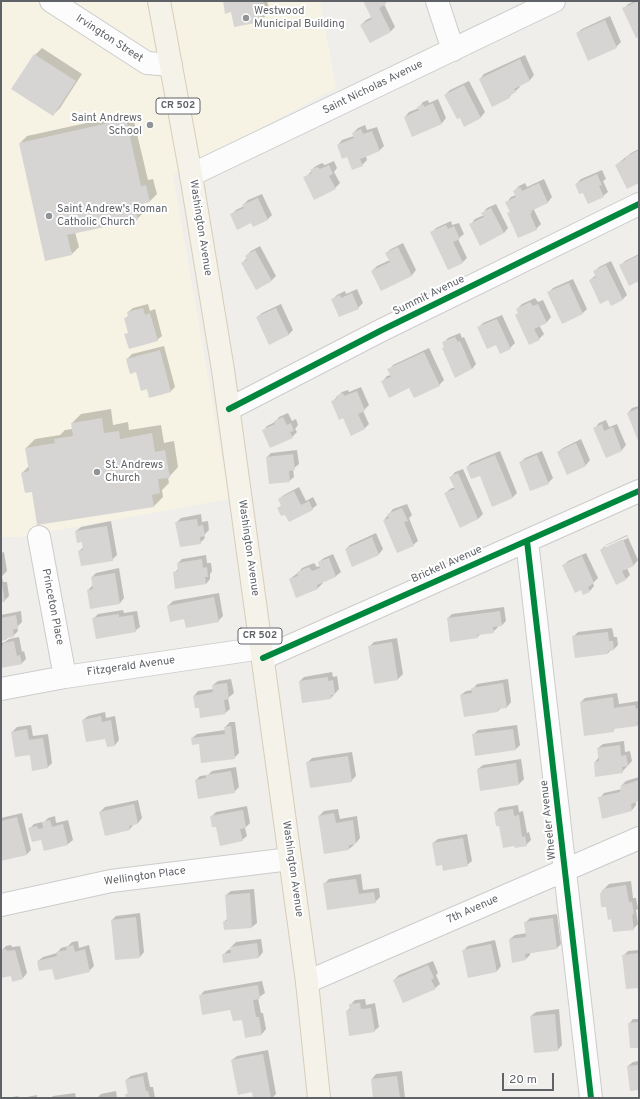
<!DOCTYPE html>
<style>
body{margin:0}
#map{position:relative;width:640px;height:1099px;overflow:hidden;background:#efeeea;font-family:Overpass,sans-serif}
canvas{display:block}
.frame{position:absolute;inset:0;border:2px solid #5f6368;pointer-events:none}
.scale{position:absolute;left:502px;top:1073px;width:52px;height:18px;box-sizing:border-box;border:2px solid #5f6368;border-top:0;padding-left:5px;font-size:12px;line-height:14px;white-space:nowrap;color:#5f6368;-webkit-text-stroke:3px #fff;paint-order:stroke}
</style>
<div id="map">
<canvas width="640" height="1099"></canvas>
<div class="frame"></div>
<div class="scale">20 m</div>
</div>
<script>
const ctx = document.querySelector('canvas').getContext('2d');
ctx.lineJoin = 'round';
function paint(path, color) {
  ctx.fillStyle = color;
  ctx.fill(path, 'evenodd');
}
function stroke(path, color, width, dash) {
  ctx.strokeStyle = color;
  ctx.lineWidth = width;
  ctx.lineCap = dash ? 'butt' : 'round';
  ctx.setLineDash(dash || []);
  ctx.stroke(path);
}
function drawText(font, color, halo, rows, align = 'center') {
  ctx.font = font + ' Overpass,sans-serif';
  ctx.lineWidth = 4;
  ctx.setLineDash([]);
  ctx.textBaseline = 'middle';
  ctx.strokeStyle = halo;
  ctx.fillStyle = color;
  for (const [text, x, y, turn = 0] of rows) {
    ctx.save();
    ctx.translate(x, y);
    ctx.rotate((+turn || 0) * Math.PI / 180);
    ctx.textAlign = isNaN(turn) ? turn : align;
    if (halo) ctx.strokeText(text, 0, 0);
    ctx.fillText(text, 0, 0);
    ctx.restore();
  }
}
paint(new Path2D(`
 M1 1H320L336 88 173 175 229 499 20 537H1Z`), '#f7f3e4');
paint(new Path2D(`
 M224 1H267L270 12 260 21 232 11Z
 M364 1H388L384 4 395 27 391 31 370 42 361 25 366 20 372 17Z
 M635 1H639V36L624 9 628 4Z
 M610 16 621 42 616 47 577 33 582 29Z
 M42 48 82 74 60 108 53 115 35 55Z
 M525 55 534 75 530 80 519 85 520 87 509 97 480 79 484 74Z
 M469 81 485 112 481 117 465 125 445 95 450 90Z
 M438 99 446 118 442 123 412 135 405 117 409 112 419 108V107L423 102 428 100 429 103Z
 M132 113 148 180 153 179 157 194 150 201 142 203 144 212 137 219 75 232 79 247 72 254 20 143 27 136Z
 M365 125 367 130 377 127 384 146 380 150 366 156 367 160 362 165 348 156 338 145 342 140 354 136 353 133 358 128Z
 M639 149V182L616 165 631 153Z
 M334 161 337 168 334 172 340 183 335 188 304 178 312 171 311 170 316 166 322 163 325 165Z
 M602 170 606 179 603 181 608 192 603 196 583 192 576 184 581 179Z
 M544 179 552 197 548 202 536 207 534 210 541 224 536 229 508 213 511 211 507 202 511 197 516 195 514 191 519 186 525 183 527 187Z
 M262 194 272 215 267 220 252 222 231 215 236 210 244 206 243 205 248 200Z
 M496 204 508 228 504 233 471 224 475 219 484 215 483 213 487 208Z
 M451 221 452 225 459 223 464 234 458 239 467 258 463 262 432 232 436 228Z
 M403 243 416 270 412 275 381 290 372 271 377 266 390 260 386 253 391 249Z
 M260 246 276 276 272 280 256 289 242 263 247 258 246 256 251 251Z
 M639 254V279L620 266 625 261Z
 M611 261 627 295 623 299H609L590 280 596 275 595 271 599 267Z
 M573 279 587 309 583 313 548 293 553 288Z
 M357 289 363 303 358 308 332 300 337 295 345 291 346 294Z
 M535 298 538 302 543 300 551 317 547 322 539 325 544 334 539 339 517 309 522 304Z
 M148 304 150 311 155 309 162 336 157 340 126 335 129 332 125 319 129 315 128 312 133 308Z
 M281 304 293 330 288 335 257 317 262 313Z
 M502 315 515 343 510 348 496 344 479 327 483 323Z
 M460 333 462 338 464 337 476 364 472 369 445 346 443 343 448 338Z
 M164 346 175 387 171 391 150 397 147 388 137 371 127 359 132 354Z
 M429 348 444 380 439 385 410 387 383 381 387 376 391 375 389 370 393 365Z
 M361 387 369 405 363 411 369 424 364 429 344 417 332 402 342 392 348 390 349 392Z
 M639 406V441L628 413 632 408Z
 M111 409 113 425 128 422 129 430 161 425 164 443 174 441 178 467 169 477H168L169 483 162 490 163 497 154 506 32 491 22 473 29 466 26 448 35 439 60 435 65 430 72 429V423L81 414Z
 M288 413 292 421 296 419 298 425 295 429 297 432 292 437 263 431 267 426 275 422 279 417Z
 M606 420 609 427 617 424 626 445 622 450 606 456 595 428 599 423Z
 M581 439 590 460 586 465 568 473 558 452 563 448Z
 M297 450 299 464 293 469 294 477 289 481 267 457 271 453Z
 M500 451 517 493 513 497 493 505 480 474 467 467 471 463Z
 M542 451 553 478 548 483 520 463 525 458Z
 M463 469 483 514 478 519 460 526 446 493 450 489 455 487 451 477 455 472Z
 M299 487 306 501 313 497 317 505 312 509 286 513 278 508 282 505 279 499 284 495Z
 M407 504 412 515 409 518 418 541 413 545 384 520 393 509Z
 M201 514 202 522 208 521 209 530 204 535 205 538 200 543 177 522 181 518Z
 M111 521 117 555 112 560 79 551 84 547 82 541 76 531 81 527Z
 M376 533 383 549 379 554 353 565 346 549 350 545Z
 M627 535 638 560 634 565 627 568 630 575 626 579 601 550 606 545ZM627 536 628 538 605 548V546Z
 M4 552 7 571 2 576 3 582H7L9 596 4 601H1V553Z
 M586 553 598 578 593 583 594 586 590 591 563 566 568 561Z
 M333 554 341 572 336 576 322 582 323 583 318 588 297 597 290 579 295 575 298 573 302 568 314 563 317 567 320 566 319 562 324 558Z
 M206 555 207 563H211L212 571 210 574V579L206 584 174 573 179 568 178 563 182 559Z
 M119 568 124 598 120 603 88 590 93 585 92 577 96 573Z
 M219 593 223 616 218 621 168 606 173 601Z
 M504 607 506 621 502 625 498 626V627L493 632 481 634 477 637 448 618 452 614Z
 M123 610 124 613 137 611 140 627 135 631 93 619 98 614Z
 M21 611 22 622 17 627 18 631 13 636 8 637 5 640H1V615Z
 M612 628 614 637H617L618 645 614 649 611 650 608 653 573 637 578 632Z
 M19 637 22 652 24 651 26 659 21 664 1 667V643L5 642 9 639Z
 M397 638 403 674 398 679 375 683 369 647 374 642Z
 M332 672 333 677 337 676 339 689 331 698 300 681 304 677Z
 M231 679 234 693 228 698 230 709 225 713 200 707 194 696 198 691 214 689 213 685 218 681Z
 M508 679 511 702 507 707H502L498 711 465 716 461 695 466 691 472 690 477 684Z
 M617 693 619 704 639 701V723L637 725 616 727 613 731 581 702 585 698Z
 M105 712 106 718 115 716 119 740 115 745 83 720 88 716Z
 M230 722H235L239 753 234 758 200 743 192 738 197 734 225 730V727Z
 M31 725 33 736 48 734 52 763 47 768 31 754 12 732 17 727Z
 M517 725 520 745 516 749 473 735 478 730Z
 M624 741 625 752 630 751 632 761 622 772 595 762 599 757 598 748 603 744Z
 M352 752 356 776 351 781 307 763 312 758Z
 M521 759 524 779 519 784 481 790 478 769 483 765Z
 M236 767 239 787 234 792 196 780 200 776 208 775 212 771Z
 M639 777V800L636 801V805L632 810 600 798 604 793 622 789V785L626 781Z
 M138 800 142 818 138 823 134 824 130 829 105 835 100 812 105 807Z
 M518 805 519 812 523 811 527 833 529 832 531 840 526 845 500 825 495 813 499 808Z
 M247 806 250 823 245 828 247 836 242 840 217 825 211 817 216 812Z
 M338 809 340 819 357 816 360 838 356 843H354V845L349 849 325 853 319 816 324 811Z
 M22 813 31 850 26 855 1 856V818Z
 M55 816 56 823 68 820 73 840 68 844 44 850 42 839 30 828 34 824 42 822V824L48 818Z
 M467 834 472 861 467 865 433 843 438 839Z
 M361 874 363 890 379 888 380 897 375 902 324 884 329 879Z
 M631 881 633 898H636L638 909 636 910 638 924 633 929 612 918 604 889 609 884Z
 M254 889 257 923 252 927 225 929 224 922 228 918 226 895 231 891Z
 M140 913 144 952 140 957 112 920 116 916Z
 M557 914 561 944 557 948 530 953V955L526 959 510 939 515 935 527 933 525 923 530 918Z
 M261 939 263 952 259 957 223 955 228 950 231 949V947L236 942Z
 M495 940 501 966 497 971 463 951 468 946Z
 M78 941 79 948 89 945 94 966 89 971 38 961 43 957 57 953 61 948 68 946 72 942Z
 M11 945 12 947 20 946 27 973 23 978 11 975 1 977V951L6 946Z
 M639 950V987L623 956 628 951Z
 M433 961 438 973 436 975 440 984 435 988 394 980 399 975Z
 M262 981 265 993 258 998 261 1013H263L266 1029 262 1034 231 1009 200 996 204 991Z
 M365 999 366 1005 375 1003 379 1027 374 1031 347 1011 351 1007 350 1005 355 1000Z
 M559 1009 562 1045 558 1050 531 1016 536 1012Z
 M633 1019H639V1047L629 1024Z
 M268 1050 276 1094 272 1098H254L253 1091 232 1060 237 1056Z
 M639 1061V1089L628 1066 633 1062Z
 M402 1071 405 1098H374L372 1079 376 1074Z
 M147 1072 150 1087H153L155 1098H127L126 1095 129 1092 126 1080 131 1076Z
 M116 1091 117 1098H97L101 1094Z
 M75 1093 76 1098H51L53 1096Z
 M37 1095V1098H22Z
 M18 1096 19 1098H7Z`), '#0003');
paint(new Path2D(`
 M223 1H264V3L257 4 261 22 234 27 231 12 225 14Z
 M363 1H384L386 4 379 8 391 32 370 43 360 25 372 19Z
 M639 1V37L636 38 622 8Z
 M605 20 617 48 588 61 576 33Z
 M34 54 76 81 53 116 11 89Z
 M520 59 530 81 514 89 516 92 509 96 510 98 492 107 479 79Z
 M464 85 481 118 464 127 460 118 457 119 444 95Z
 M433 103 442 124 412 137 404 117 419 110 417 107 423 104 424 107Z
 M126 119 141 186 146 185 150 202 135 206 138 220 67 235 72 255 45 261 19 143Z
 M361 129 363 134 372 131 380 151 360 159 363 166 352 170 347 157 342 159 337 145 354 138 352 133Z
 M639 150V183L627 189 615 165 626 159 625 157Z
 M329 165 333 174 329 176 336 189 314 200 303 177 312 173 310 170 317 167 320 169Z
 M597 174 602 185 599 186 604 197 588 204 583 193 579 194 575 184Z
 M539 183 548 203 531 211 532 213 530 214 537 230 518 238 507 213 510 212 505 202 516 197 513 191 520 187 522 191Z
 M258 198 268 220 253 227 251 223 237 230 230 214 244 208 242 205Z
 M491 208 504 233 480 246 469 224 484 217 481 213Z
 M446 225 448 229 454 226 460 239 453 242 463 263 448 270 430 232Z
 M398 247 412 276 381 291 371 271 390 262 385 253Z
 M255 250 272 281 256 290 241 263 247 260 245 256Z
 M639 255V281L629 286 619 265Z
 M606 265 623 300 611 306 608 300 600 304 589 280 596 277 593 271Z
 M569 283 583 314 562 324 547 292Z
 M352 293 359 309 339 317 331 299 340 295 341 298Z
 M530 302 533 306 538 304 547 323 534 329 540 340 529 345 515 315 518 313 516 309Z
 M143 308 145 315 150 313 158 341 129 349 124 334 128 333 124 318 128 317 127 312Z
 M276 308 289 335 269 345 256 317Z
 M497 319 511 349 500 354 496 345 487 349 477 327Z
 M455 337 458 342 460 341 472 369 455 378 442 348 444 347 442 342Z
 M160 350 171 392 149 398 147 389 141 391 136 372 130 374 126 359Z
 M424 352 440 386 414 398 409 388 389 398 381 381 391 377 387 369Z
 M357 391 365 411 358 414 365 429 351 436 343 418 339 420 331 401 337 399 336 396 343 393 344 396Z
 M639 408V443L627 413Z
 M283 417 287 425 291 423 294 431 290 432 293 438 270 448 262 430 275 424 274 421Z
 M102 418 104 433 119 431 120 439 152 433 155 452 165 450 170 478 158 479 160 493 152 495 154 507 37 525 32 492 25 493 21 473 29 471 25 448 55 443 54 439 73 436 71 423Z
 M602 424 604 431 613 427 622 451 606 458 593 428Z
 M576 443 586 466 567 475 557 452Z
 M293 454 295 470 289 471 290 482 269 484 266 457Z
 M495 455 513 498 492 507 480 476 471 479 466 467Z
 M537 455 549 484 530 491 519 462Z
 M458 473 478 519 460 528 444 493 455 489 449 477Z
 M294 491 301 505 309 501 313 510 289 522 285 515 281 516 277 508 281 506 278 499Z
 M402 508 408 521 404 522 414 546 397 553 383 520 389 518 387 514Z
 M197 519 198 526 203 525 205 536 200 537 201 544 180 547 175 522Z
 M107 526 113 561 81 566 78 551 83 550 82 542 77 543 75 531Z
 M372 537 379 555 352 567 345 549Z
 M623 539 634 566 622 571 626 580 616 585 600 550Z
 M582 556 594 583 588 587 590 592 583 595 581 590 575 593 562 565Z
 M329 558 336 577 317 585 318 589 296 598 289 579 298 576 297 572 309 567 312 571 320 568 318 562Z
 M202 559 203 568 207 567 208 577H205L206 584 175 589 173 572 178 571 177 563Z
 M115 573 120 604 90 609 87 590 93 589 91 577Z
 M1 584H2L5 602H1Z
 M214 597 219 622 186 628 184 619 170 622 167 606Z
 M500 611 502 626 493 627 494 633 477 635 478 638 450 642 447 618Z
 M119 614V617L133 615 136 632 96 639 92 618Z
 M16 615 18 628 13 630 14 637 5 638 6 640 1 641V618Z
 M608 632 609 641H613L614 650 608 651V654L575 658 572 636Z
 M14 641 17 656 20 655 22 664 1 668V646H3V643Z
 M392 642 398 680 374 684 368 646Z
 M328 677V681L333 680 335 695H331V699L302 703 299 681Z
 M227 683 229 699 224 700 226 714 200 718 199 708H195L193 696 213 692 212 685Z
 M503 683 507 708 498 709V712L464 717 460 695 472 693 471 688Z
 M613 697 614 708 635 705 636 709 639 708V722H637L638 726 613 729 614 732 584 736 580 702Z
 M101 716 102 722 111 720 115 746 107 747 105 739 86 742 82 720Z
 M231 726 235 759 201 763 199 744 192 745 191 738 225 734 224 727Z
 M27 729 29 740 43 738 48 768 32 771 30 755 15 757 11 732Z
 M513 729 516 750 475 756 472 734Z
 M620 745 621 756 626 755 628 766 622 767 623 773 595 777 594 762 599 761 597 748Z
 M348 756 352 782 310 788 306 762Z
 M516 763 519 785 480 791 477 769Z
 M231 771 235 793 198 799 195 780 206 778V775Z
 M639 780V801L631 804 632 811 602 819 598 797 620 792 621 785 627 784Z
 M134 804 138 824 129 826 130 830 105 836 99 812Z
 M513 809 514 816 519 815 522 837 525 836 527 846 515 848 514 846 503 848 499 826H496L494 812Z
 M243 810 246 828 240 829 243 841 220 846 216 827H212L210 816Z
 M334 813 336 823 353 820 356 844 349 845V850L324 854 318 816Z
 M17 817 27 855 1 861V821Z
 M50 820 52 827 63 824 68 845 44 851 41 840 32 842 28 828 37 826 38 829 43 828 42 822Z
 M463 838 468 866 443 871 442 865 436 866 432 843Z
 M356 879 359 894 374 892 376 903 327 910 323 883Z
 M626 885 629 902H632L634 914 632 915 634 930 613 932 611 919 608 920 606 907H601L600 894 603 889Z
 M250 893 252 928 224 930 223 921H227L225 895Z
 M136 917 140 958 115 960 111 920Z
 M553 918 557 949 525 954 526 960 512 963 509 939 526 937 524 922Z
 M257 943 259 958 223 963 222 954 231 953 230 947Z
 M491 944 497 972 468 978 462 950Z
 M73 945 75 952 85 949 90 972 55 980 52 969 39 971 37 961 57 956 56 952 67 950 66 947Z
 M6 949 7 951 15 950 23 979 12 982 11 976 1 978V950Z
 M639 953V988L626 989 622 955Z
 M428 965 434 978 431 980 436 989 403 1003 393 980Z
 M258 985 260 999 253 1000 256 1017H259L262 1035 245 1038 242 1020 233 1021 230 1010 202 1015 199 995Z
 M360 1003 361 1009 371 1008 375 1032 349 1036 346 1011 350 1010 349 1004Z
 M555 1014 558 1051 534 1053 530 1016Z
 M639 1022V1048H630L628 1023Z
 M263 1054 271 1098H253L252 1092 238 1095 231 1060Z
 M639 1065V1090L630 1091 627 1066Z
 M143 1076 146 1091H148L150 1098H126L125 1094H128L125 1080Z
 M397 1076 400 1098H373L371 1079Z`), '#d6d5d3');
const minor = new Path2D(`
 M51 1 147 63 171 65
 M437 1 453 50
 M191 175 554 1
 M229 409 382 330 639 204
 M39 537 65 677
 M527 541 591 1098
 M263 658 639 491
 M1 689 65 677 262 648
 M1 905 111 881 290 859
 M307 982 639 838`);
const major = new Path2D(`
 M159 1 191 175 223 370 307 982 319 1098`);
stroke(minor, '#cbcccc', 24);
stroke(major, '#d7ceb8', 24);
stroke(minor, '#fdfcfc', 22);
stroke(major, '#f4f2e9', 22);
stroke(new Path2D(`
 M229 409 382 330 639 204
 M527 541 591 1098
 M263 658 639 491`), '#00873e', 6);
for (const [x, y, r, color] of [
 [246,18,4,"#919496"],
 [150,125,4,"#919496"],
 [49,216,4,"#919496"],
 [97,472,4,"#919496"]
]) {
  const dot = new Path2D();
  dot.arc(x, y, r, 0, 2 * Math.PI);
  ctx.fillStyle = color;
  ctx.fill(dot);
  stroke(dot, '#fff', 1.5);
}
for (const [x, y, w] of [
 [178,106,44],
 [260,636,44]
]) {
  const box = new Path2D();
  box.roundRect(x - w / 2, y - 8, w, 16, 3);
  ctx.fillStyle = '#fff';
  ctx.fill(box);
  stroke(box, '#5f6368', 1);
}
drawText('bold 10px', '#5f6368', null, [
 ["CR 502",178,106],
 ["CR 502",260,636]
]);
drawText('11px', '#5f6368', '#fff', [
 ["Westwood",254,12],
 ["Municipal Building",254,25],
 ["Saint Andrews",142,119,"right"],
 ["School",142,132,"right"],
 ["Saint Andrew's Roman",57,210],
 ["Catholic Church",57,223],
 ["St. Andrews",105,466],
 ["Church",105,479]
], 'left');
drawText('11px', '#5f6368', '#fff', [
 ["Irvington Street",109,39,33],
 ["Saint Nicholas Avenue",373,88,-26],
 ["Washington Avenue",200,228,81],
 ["Summit Avenue",429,296,-26],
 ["Washington Avenue",248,548,82],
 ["Brickell Avenue",447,565,-24],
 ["Princeton Place",52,607,79],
 ["Fitzgerald Avenue",131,667,-8],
 ["Wheeler Avenue",549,820,-96],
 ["Washington Avenue",292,869,82],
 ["Wellington Place",145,877,-8],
 ["7th Avenue",473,910,-24]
]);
</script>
